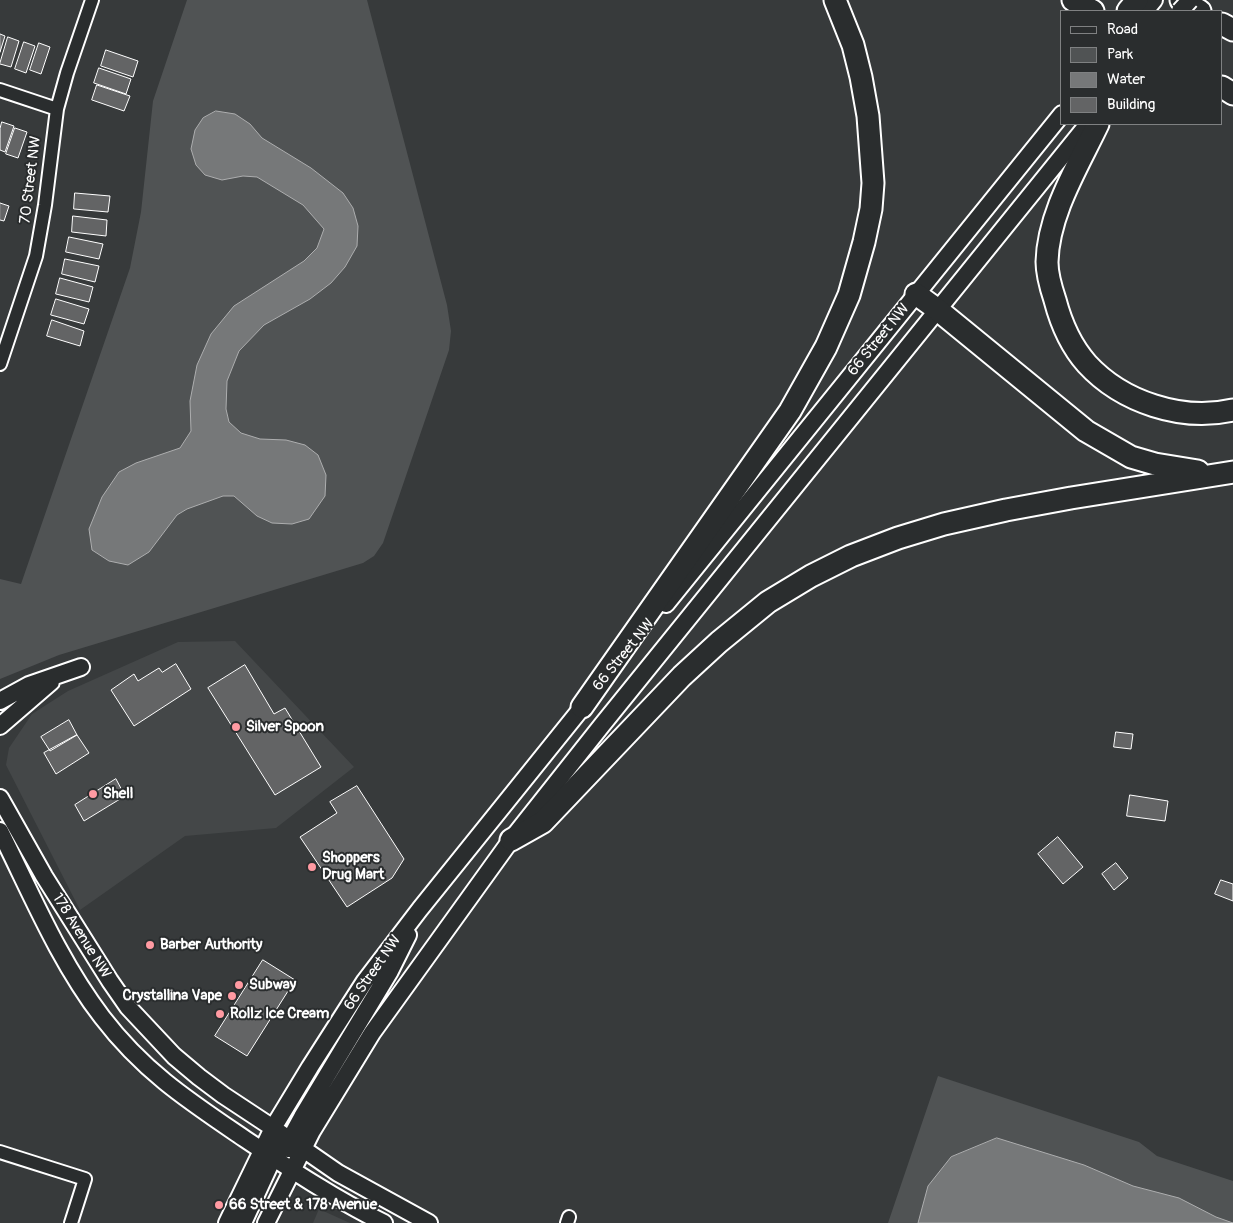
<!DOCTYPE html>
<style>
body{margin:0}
#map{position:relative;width:1233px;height:1223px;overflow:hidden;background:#373a3b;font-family:Pangolin,sans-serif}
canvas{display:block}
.legend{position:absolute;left:1060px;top:10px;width:162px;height:115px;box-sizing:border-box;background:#2a2d2e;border:1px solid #7f8182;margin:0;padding:6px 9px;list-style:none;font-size:15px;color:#fff}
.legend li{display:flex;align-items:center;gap:10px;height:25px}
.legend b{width:25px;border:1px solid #7f8182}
</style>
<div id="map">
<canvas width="1233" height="1223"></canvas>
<ul class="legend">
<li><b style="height:6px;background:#2a2d2e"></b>Road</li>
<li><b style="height:14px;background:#505354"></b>Park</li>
<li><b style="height:14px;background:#767879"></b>Water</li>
<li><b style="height:14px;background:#636465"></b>Building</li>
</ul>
</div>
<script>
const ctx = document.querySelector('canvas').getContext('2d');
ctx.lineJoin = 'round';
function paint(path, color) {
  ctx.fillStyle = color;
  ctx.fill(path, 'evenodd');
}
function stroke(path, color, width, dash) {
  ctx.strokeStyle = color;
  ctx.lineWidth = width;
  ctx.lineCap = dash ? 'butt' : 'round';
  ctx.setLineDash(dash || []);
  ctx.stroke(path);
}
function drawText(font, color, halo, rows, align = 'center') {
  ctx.font = font + ' Pangolin,sans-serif';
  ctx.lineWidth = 4;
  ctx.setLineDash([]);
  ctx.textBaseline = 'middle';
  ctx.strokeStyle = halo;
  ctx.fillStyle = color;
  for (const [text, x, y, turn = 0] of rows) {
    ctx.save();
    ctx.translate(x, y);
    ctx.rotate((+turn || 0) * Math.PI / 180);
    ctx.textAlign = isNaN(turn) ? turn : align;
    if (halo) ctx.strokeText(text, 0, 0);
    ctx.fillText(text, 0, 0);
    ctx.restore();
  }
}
paint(new Path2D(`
 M235 641 354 767 276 828 185 836 80 910 6 765 9 748 32 714 68 691 178 642Z
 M319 1209 341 1219 350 1223H313Z`), '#444748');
paint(new Path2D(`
 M187 0H367L447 305 451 331 449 350 383 543 374 556 363 563 59 655 0 679V579L21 584 130 268 141 212 153 101Z
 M938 1076 1139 1142 1157 1156 1233 1181V1223H888Z`), '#505354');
const water = new Path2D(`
 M216 111 235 114 250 124 262 138 311 168 343 193 353 208 358 226 357 246 345 267 331 283 310 299 264 325 239 351 227 381 226 409 229 422 241 433 260 439 286 440 305 445 318 455 326 475 325 496 309 519 292 524 272 523 257 516 234 496H223L187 509 177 515 149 552 128 565 109 561 92 550 89 529 102 497 119 472 136 463 180 448 191 431 190 401 197 365 211 334 234 306 304 261 317 248 324 229 303 205 257 177 243 176 222 180 205 175 196 165 191 149 195 130 203 118Z
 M997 1138 1084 1165 1133 1186 1179 1198 1216 1217 1233 1223H918L928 1186 951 1157Z`);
paint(water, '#767879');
stroke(water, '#adaeaf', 1);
const building = new Path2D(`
 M0 34 5 36 0 52Z
 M8 37 19 41 11 67 0 64Z
 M24 42 35 46 26 73 15 69Z
 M39 43 50 47 41 74 30 70Z
 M106 50 138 61 133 77 101 66Z
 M99 68 131 79 126 94 94 83Z
 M97 85 130 96 124 111 92 100Z
 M2 122 14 126 5 152 0 150V129Z
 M15 128 27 132 18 158 6 154Z
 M75 193 110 196 108 212 74 209Z
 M0 203 9 206 4 221 0 220Z
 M73 216 107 220 106 236 72 232Z
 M69 237 103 244 99 259 66 252Z
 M65 259 99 266 95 282 62 274Z
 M60 278 93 287 89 302 56 294Z
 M56 299 89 309 84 324 51 315Z
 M52 320 84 331 80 346 47 336Z
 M176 664 191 689 134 726 111 690 134 674 138 681 159 668 162 672Z
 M245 665 274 714 285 708 321 767 275 795 208 688Z
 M69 720 77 735 50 751 41 737Z
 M1116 732 1133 734 1131 749 1114 747Z
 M77 735 89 753 56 774 44 753Z
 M116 779 125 796 84 821 75 805Z
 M357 786 404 859 392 878 347 907 300 837 337 813 330 802Z
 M1130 795 1168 801 1165 821 1127 816Z
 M1058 837 1083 867 1063 884 1038 854Z
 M1116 863 1128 878 1114 890 1102 874Z
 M1221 880 1233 884V901L1215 894Z
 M263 960 295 980 247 1056 215 1036Z`);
paint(building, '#636465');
stroke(building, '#fff', 1);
const street = new Path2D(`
 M0 90 57 109
 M0 364 36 256 45 205 57 109 67 73 92 0
 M0 1152 85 1179 71 1223
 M567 1223 569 1217`);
const secondary = new Path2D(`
 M1145 11 1154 0
 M666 604 1062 114
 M0 701 29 685 81 667
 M0 726 51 682
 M0 798 44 876 110 981 128 1007 174 1056 199 1077 223 1095 273 1128 338 1173 429 1223
 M0 831C31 893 59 961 102 1017 144 1072 189 1101 245 1139 290 1169 335 1199 384 1223
 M288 1149 290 1139 302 1117 390 971 408 935
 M227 1223 273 1128 310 1067 365 981 420 909 589 699
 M243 1223 273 1158 275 1147
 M266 1223 312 1131 372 1033 511 840 602 725 1088 124`);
const highway = new Path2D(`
 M1073 0 1093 11
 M1181 0 1200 11
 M1128 11 1137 0
 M1222 24 1233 30
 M1222 87 1233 94
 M1098 124C1078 166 1048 214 1047 262 1047 274 1051 288 1055 300 1061 323 1071 346 1087 364 1122 402 1182 422 1233 410
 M916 294 938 310 1086 431 1131 457 1155 464 1198 471
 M582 707 790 411 826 347 849 295 864 242 871 209 873 183 868 116 861 77 853 45 835 0
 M511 840 543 822 682 676 719 642 768 602 811 576 851 556 898 538 944 524 1006 510 1071 498 1233 472`);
stroke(street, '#fff', 16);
stroke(secondary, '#fff', 20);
stroke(highway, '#fff', 25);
stroke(street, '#2a2d2e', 12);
stroke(secondary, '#2a2d2e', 16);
stroke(highway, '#2a2d2e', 21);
const secondaryBridge = new Path2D(`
 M1180 11 1190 0`);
stroke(secondaryBridge, '#fff', 20, []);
stroke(secondaryBridge, '#2a2d2e', 16);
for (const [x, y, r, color] of [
 [236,727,5,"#ff9aa2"],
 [93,794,5,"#ff9aa2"],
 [312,867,5,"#ff9aa2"],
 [150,945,5,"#ff9aa2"],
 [239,985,5,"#ff9aa2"],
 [232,996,5,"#ff9aa2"],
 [220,1014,5,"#ff9aa2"],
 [219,1205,5,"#ff9aa2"]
]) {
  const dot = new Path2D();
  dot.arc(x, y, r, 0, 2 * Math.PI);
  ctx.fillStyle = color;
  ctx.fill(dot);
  stroke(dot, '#2a2d2e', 2);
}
drawText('15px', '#fff', '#2a2d2e', [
 ["70 Street NW",31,180,-83],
 ["66 Street NW",879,340,-51],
 ["66 Street NW",624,655,-51],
 ["178 Avenue NW",81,936,58],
 ["66 Street NW",373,973,-55]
]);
drawText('bold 15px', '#fff', '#2a2d2e', [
 ["Silver Spoon",246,727],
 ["Shell",103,794],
 ["Shoppers",322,858],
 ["Drug Mart",322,875],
 ["Barber Authority",160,945],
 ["Subway",249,985],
 ["Crystallina Vape",222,996,"right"],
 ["Rollz Ice Cream",230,1014],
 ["66 Street & 178 Avenue",229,1205]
], 'left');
</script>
